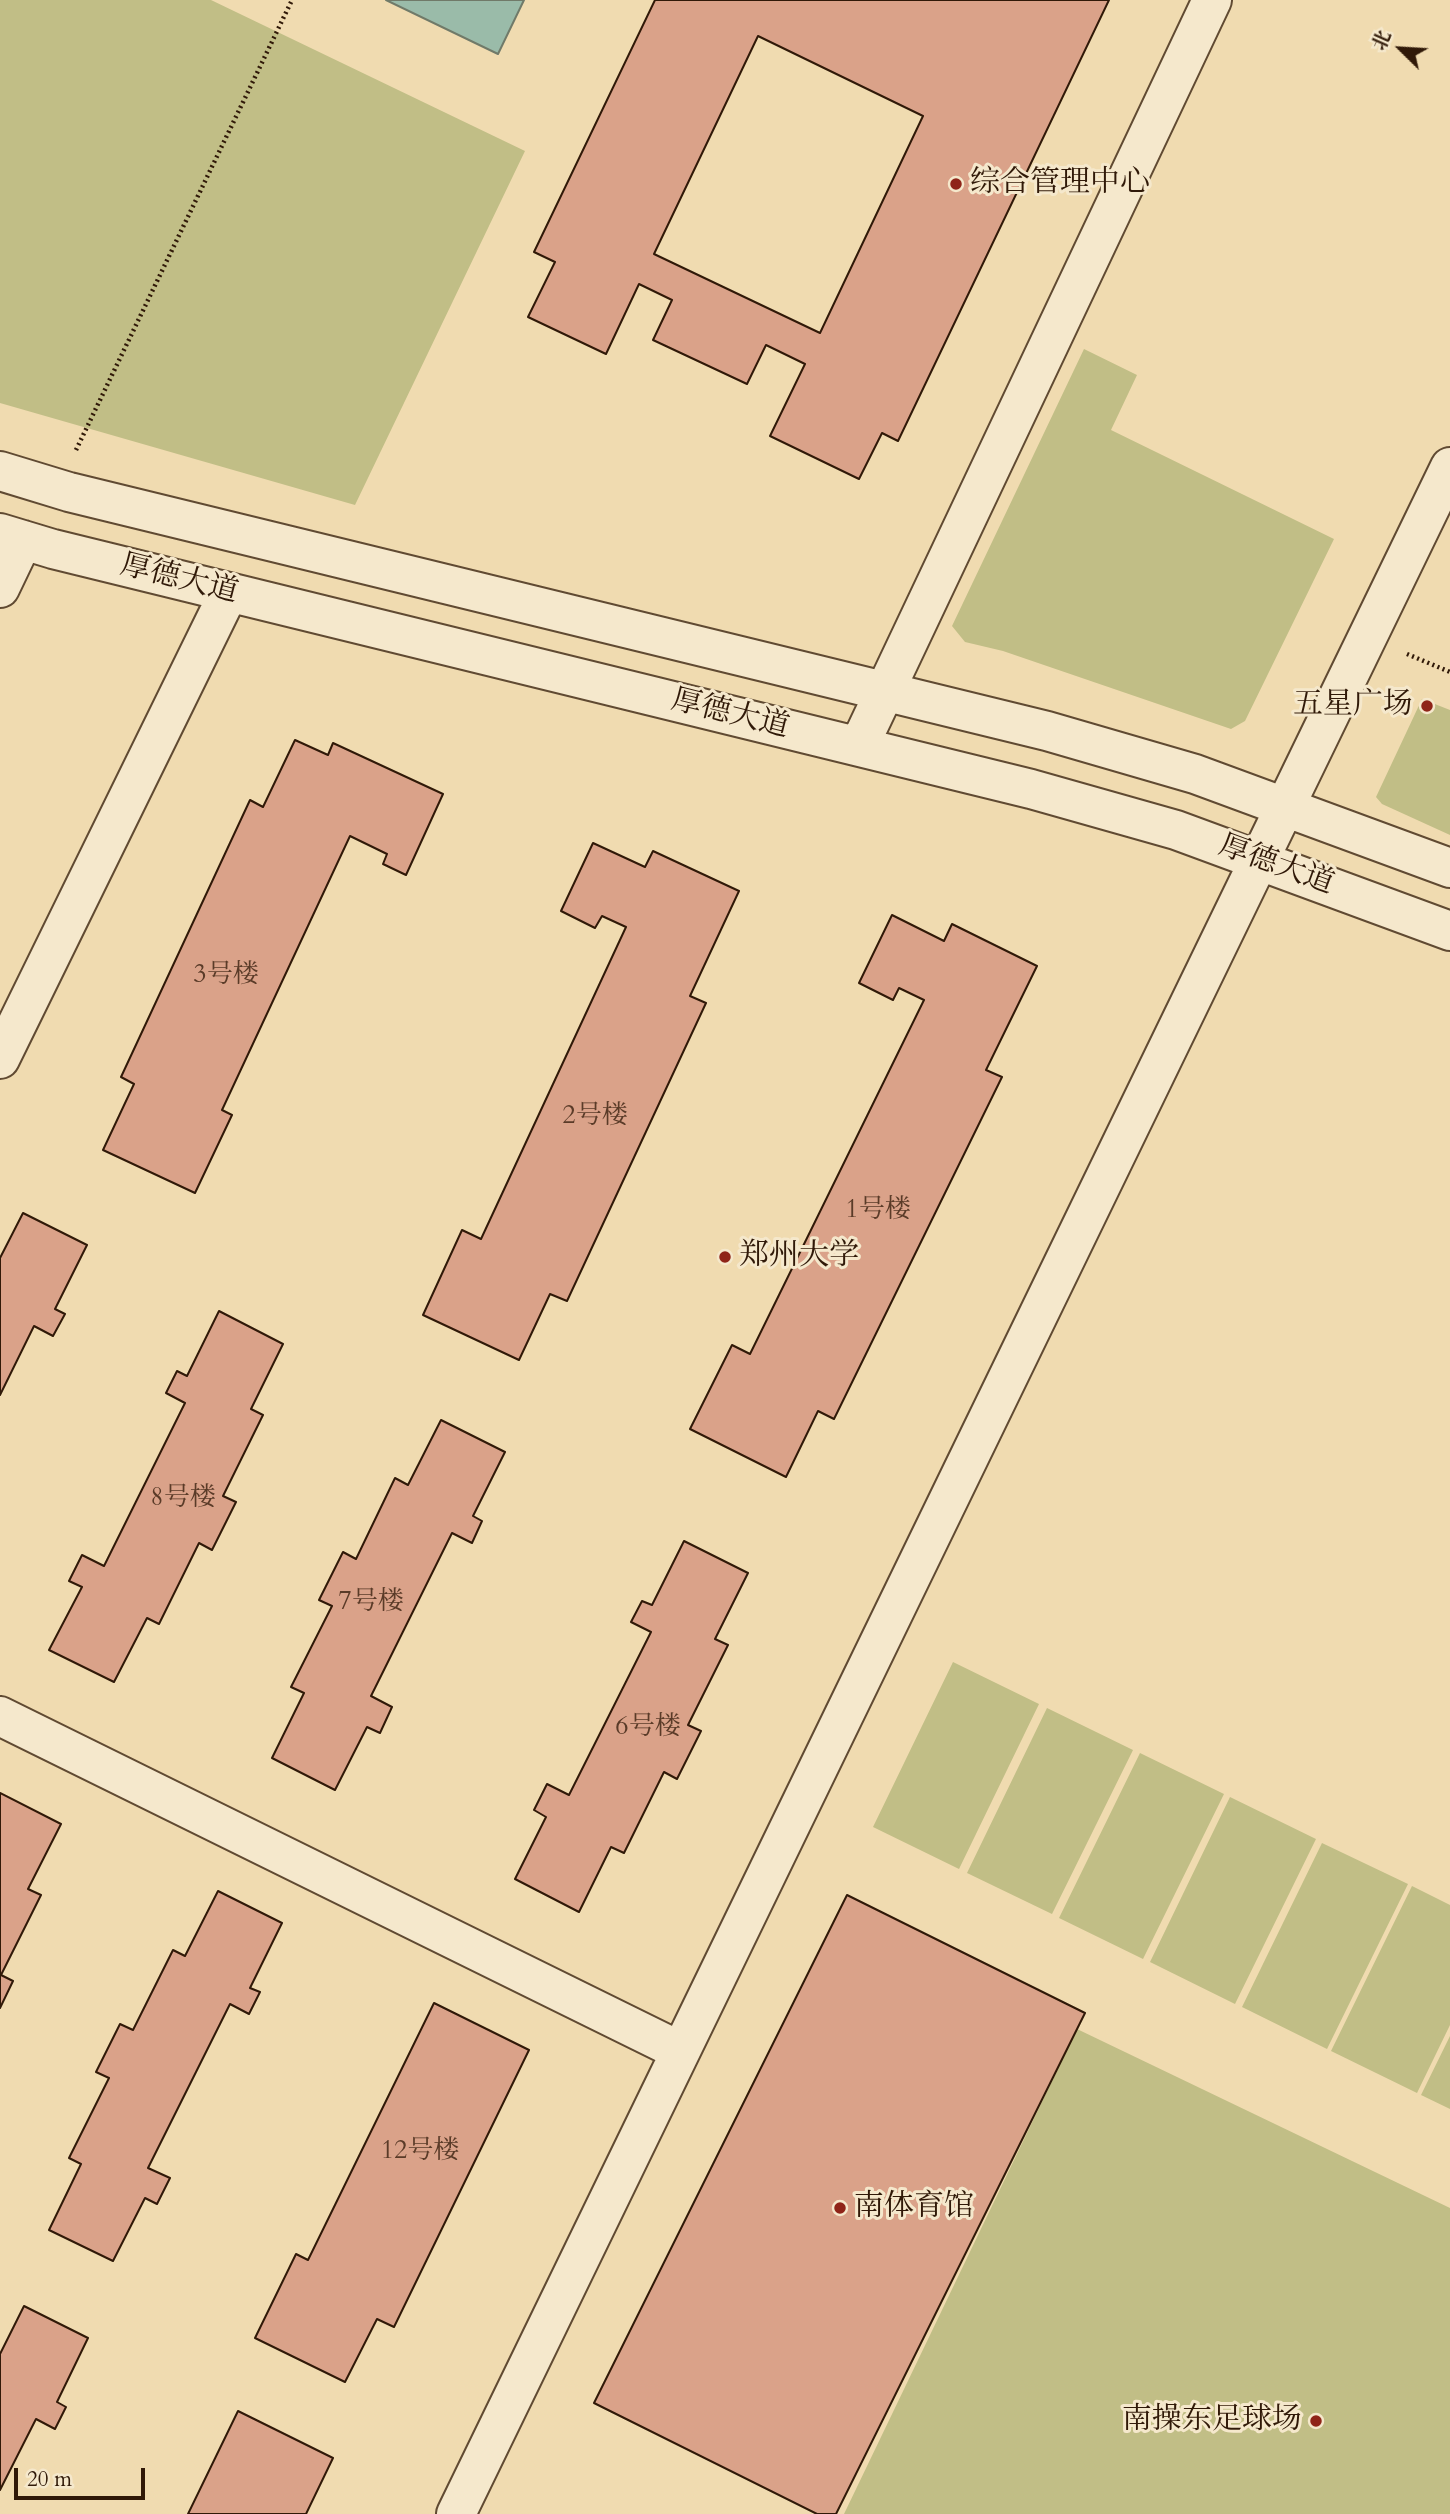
<!DOCTYPE html>
<meta charset="utf-8">
<style>
body{margin:0}
#map{position:relative;width:1450px;height:2514px;overflow:hidden;background:#f0dbb0;font-family:Cardo,"Noto Serif SC",serif}
canvas{display:block}
.north{position:absolute;left:1366px;top:14px;width:70px;height:70px;-webkit-text-stroke:5px #f5e8cc;paint-order:stroke;rotate:294deg;font-size:19px;font-weight:700;line-height:28px;text-align:center;color:#301908}
.north::after{content:'';display:block;margin:auto;width:24px;height:32px;background:#301908;clip-path:polygon(50% 0,100% 100%,50% 72%,0 100%)}
.scale{position:absolute;left:14px;top:2468px;width:131px;height:32px;box-sizing:border-box;border:4px solid #301908;border-top:0;padding-left:9px;font-size:21px;line-height:24px;white-space:nowrap;color:#301908;-webkit-text-stroke:5px #f5e8cc;paint-order:stroke}
</style>
<div id="map">
<canvas width="1450" height="2514"></canvas>
<div class="north">北</div>
<div class="scale">20 m</div>
</div>
<script>
const ctx = document.querySelector('canvas').getContext('2d');
ctx.lineJoin = 'round';
function paint(path, color) {
  ctx.fillStyle = color;
  ctx.fill(path, 'evenodd');
}
function stroke(path, color, width, dash) {
  ctx.strokeStyle = color;
  ctx.lineWidth = width;
  ctx.lineCap = dash ? 'butt' : 'round';
  ctx.setLineDash(dash || []);
  ctx.stroke(path);
}
function drawText(font, color, halo, rows, align = 'center') {
  ctx.font = font + ' Cardo,"Noto Serif SC",serif';
  ctx.lineWidth = 6;
  ctx.setLineDash([]);
  ctx.textBaseline = 'middle';
  ctx.strokeStyle = halo;
  ctx.fillStyle = color;
  for (const [text, x, y, turn = 0] of rows) {
    ctx.save();
    ctx.translate(x, y);
    ctx.rotate((+turn || 0) * Math.PI / 180);
    ctx.textAlign = isNaN(turn) ? turn : align;
    if (halo) ctx.strokeText(text, 0, 0);
    ctx.fillText(text, 0, 0);
    ctx.restore();
  }
}
paint(new Path2D(`
 M0 0H211L525 151 355 505 0 403Z
 M1084 349 1137 375 1111 430 1334 539 1245 721 1231 729 1003 651 965 642 952 626Z
 M1422 699 1450 710V835L1382 804 1376 797Z
 M953 1662 1039 1704 959 1869 873 1827Z
 M1047 1708 1133 1750 1052 1914 967 1873Z
 M1140 1753 1224 1794 1143 1959 1059 1918Z
 M1230 1797 1316 1839 1235 2004 1150 1962Z
 M1322 1843 1408 1884 1327 2049 1242 2007Z
 M1412 1886 1450 1905V2025L1417 2093 1331 2051Z
 M1077 2029 1450 2208V2514H844Z
 M1450 2036V2109L1421 2095Z`), '#c1be86');
const water = new Path2D(`
 M386 0H524L498 54Z`);
paint(water, '#9abba9');
stroke(water, '#707a69', 2);
const building = new Path2D(`
 M655 0H1109L898 441 882 433 859 479 770 436 805 364 766 345 747 384 653 340 672 300 639 284 606 354 528 317 555 262 534 252ZM758 36 923 116 820 333 654 254Z
 M295 740 328 755 333 743 443 794 406 875 383 864 387 854 350 836 222 1110 232 1115 195 1193 103 1150 134 1084 121 1077 250 800 263 807Z
 M593 843 645 867 653 851 739 891 690 996 706 1003 567 1301 550 1294 519 1360 423 1315 462 1230 481 1239 626 927 602 916 595 928 561 911Z
 M892 915 944 941 952 924 1037 966 986 1070 1002 1077 834 1419 818 1411 786 1477 690 1429 732 1345 750 1354 924 1000 899 988 893 1000 859 983Z
 M23 1213 87 1245 55 1309 65 1314 53 1336 34 1326 0 1395V1258Z
 M219 1311 283 1344 251 1409 263 1415 223 1496 236 1502 212 1550 199 1543 159 1624 147 1618 114 1682 49 1650 82 1587 69 1581 82 1555 104 1566 185 1403 166 1393 177 1371 187 1376Z
 M441 1420 505 1452 473 1516 482 1521 472 1543 452 1533 371 1696 392 1707 380 1733 367 1727 335 1790 272 1758 304 1693 291 1687 332 1606 319 1600 343 1552 356 1559 395 1478 408 1485Z
 M684 1541 748 1573 715 1639 728 1645 688 1725 701 1731 677 1779 664 1772 624 1853 611 1847 579 1912 515 1879 546 1817 534 1810 547 1784 569 1795 651 1632 631 1622 642 1601 652 1605Z
 M0 1793 61 1824 28 1889 41 1895 1 1975 13 1981 0 2008Z
 M218 1891 282 1923 250 1988 260 1992 249 2014 230 2004 148 2168 170 2178 157 2204 145 2198 113 2261 49 2230 81 2164 69 2158 109 2078 96 2072 120 2024 133 2030 173 1950 185 1956Z
 M847 1895 1085 2013 836 2514H817L594 2403Z
 M434 2003 529 2050 394 2327 377 2319 345 2382 255 2338 296 2254 308 2260Z
 M24 2306 88 2338 57 2402 66 2407 55 2429 36 2419 0 2490V2354Z
 M238 2411 333 2458 306 2514H188Z`);
paint(building, '#daa289');
stroke(building, '#301908', 2);
const minor = new Path2D(`
 M0 471 69 492 1047 731 1195 774 1450 868
 M0 533 53 549 1031 789 1176 830 1450 931
 M0 588 23 540
 M859 746 1212 0
 M0 1059 229 592
 M0 1716 680 2051
 M456 2514 1450 467`);
stroke(minor, '#604a32', 42);
stroke(new Path2D(`
 M76 450 292 0
 M1407 654 1450 672`), '#301908', 4.5, [2, 3.5]);
stroke(minor, '#f5e8cc', 38);
for (const [x, y, r, color] of [
 [956,184,7,"#8f2418"],
 [1427,706,7,"#8f2418"],
 [725,1257,7,"#8f2418"],
 [840,2208,7,"#8f2418"],
 [1316,2421,7,"#8f2418"]
]) {
  const dot = new Path2D();
  dot.arc(x, y, r, 0, 2 * Math.PI);
  ctx.fillStyle = color;
  ctx.fill(dot);
  stroke(dot, '#f5e8cc', 2.5);
}
drawText('26px', '#5a3b28', null, [
 ["3号楼",226,976],
 ["2号楼",595,1117],
 ["1号楼",878,1211],
 ["8号楼",183,1499],
 ["7号楼",371,1603],
 ["6号楼",648,1728],
 ["12号楼",420,2152]
]);
drawText('30px', '#301908', '#f5e8cc', [
 ["综合管理中心",970,184],
 ["五星广场",1413,706,"right"],
 ["郑州大学",739,1257],
 ["南体育馆",854,2208],
 ["南操东足球场",1302,2421,"right"]
], 'left');
drawText('30px', '#301908', '#f5e8cc', [
 ["厚德大道",179,580,14],
 ["厚德大道",730,715,14],
 ["厚德大道",1276,866,20]
]);
</script>
